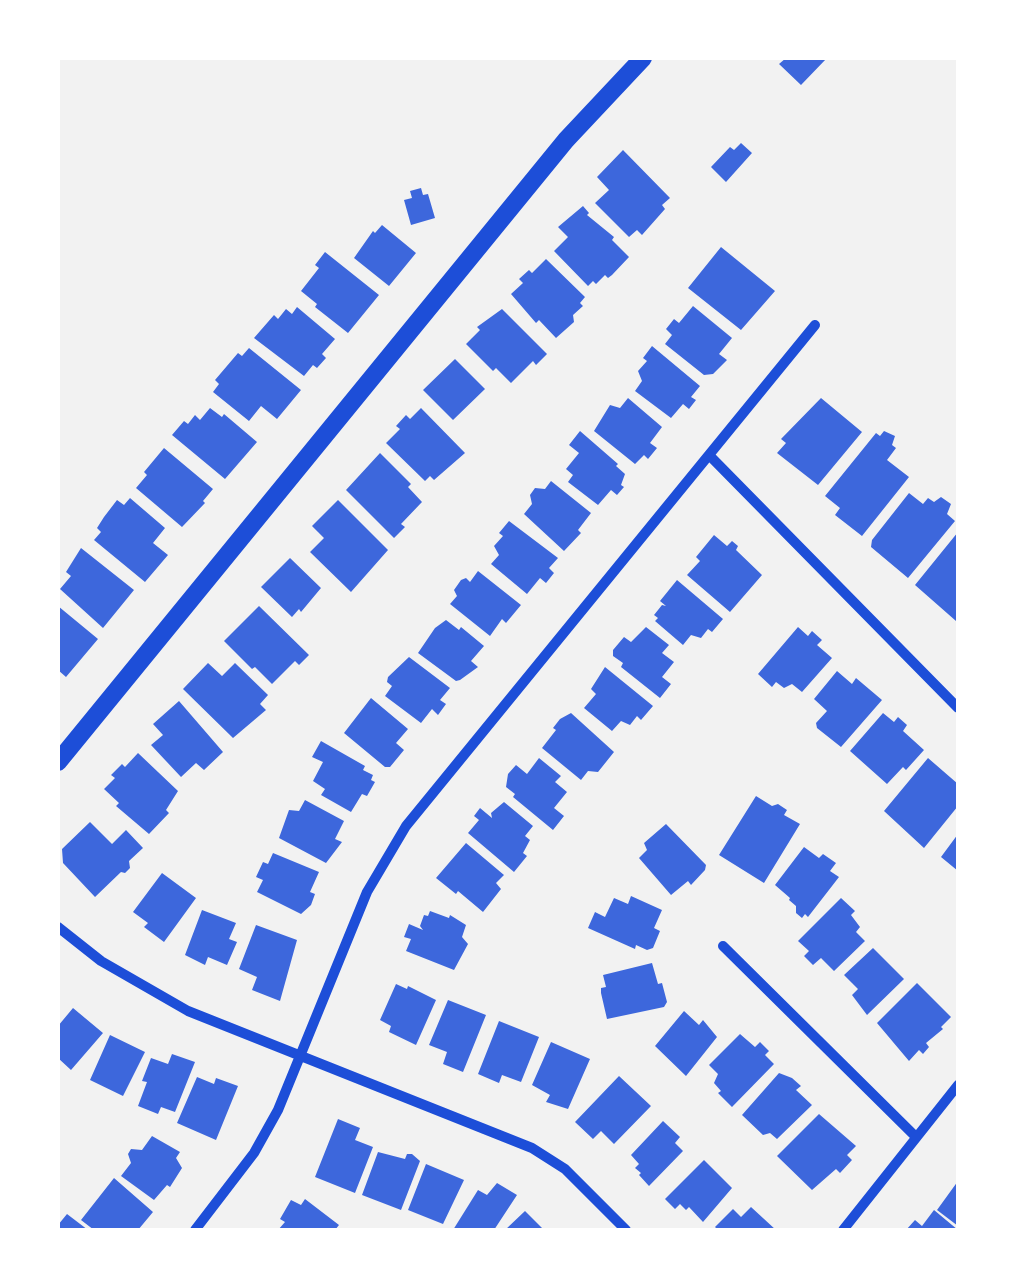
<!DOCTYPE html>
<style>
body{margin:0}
#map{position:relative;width:1016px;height:1288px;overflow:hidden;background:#f2f2f2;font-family:Overpass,sans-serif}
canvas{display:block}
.frame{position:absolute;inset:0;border:60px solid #fff;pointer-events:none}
</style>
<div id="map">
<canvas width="1016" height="1288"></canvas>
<div class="frame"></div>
</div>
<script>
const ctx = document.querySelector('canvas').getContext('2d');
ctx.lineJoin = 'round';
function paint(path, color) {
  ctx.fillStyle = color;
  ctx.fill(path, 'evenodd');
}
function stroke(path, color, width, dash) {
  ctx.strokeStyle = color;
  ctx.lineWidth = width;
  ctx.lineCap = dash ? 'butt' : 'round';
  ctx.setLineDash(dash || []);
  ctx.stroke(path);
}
paint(new Path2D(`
 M786 58H827L801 85 779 64Z
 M741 143 752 153 726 182 711 167 730 147 734 150Z
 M623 150 670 198 662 205 665 209 642 235 637 230 629 237 595 203 609 190 597 177Z
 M421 188 423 195 428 194 435 218 411 225 404 200 412 198 410 191Z
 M583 206 589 213 587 215 614 237 612 240 629 257 612 275 608 278 605 275 596 284 593 281 588 286 554 251 568 237 558 227Z
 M382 225 416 253 389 286 354 258 373 231 375 233Z
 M721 247 775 291 741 330 688 288Z
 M325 252 379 295 348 333 315 307 317 304 301 291 319 268 315 265Z
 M546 259 585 297 580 303 583 306 573 315 574 322 556 338 539 320 536 323 511 294 523 283 519 279 529 270 532 273Z
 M693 306 732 338 719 354 727 360 713 374 704 375 665 344 672 335 666 329 674 319 679 323Z
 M297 307 335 339 322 354 326 358 317 368 313 365 304 376 254 338 274 315 278 319 286 309 292 314Z
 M502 309 547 354 536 365 533 361 511 383 496 368 493 371 466 344 480 330 477 327Z
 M652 346 700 386 691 397 696 400 689 409 683 404 671 418 635 391 642 381 638 371 647 361 643 358Z
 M249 348 301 390 277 419 261 406 249 421 213 392 219 384 215 380 238 353 242 356Z
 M455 359 485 389 453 420 423 390Z
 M628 398 662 427 650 443 657 448 648 459 644 455 635 464 594 431 610 405 620 408Z
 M821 398 862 432 818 485 777 453 786 443 781 439Z
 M210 408 222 417 224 414 257 442 225 479 172 435 184 421 188 424 195 415 200 420Z
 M421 408 465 453 434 480 430 476 425 481 386 443 400 429 396 426 406 415 410 419Z
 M580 431 618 464 616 466 625 474 621 485 624 487 617 495 611 490 598 505 568 482 573 475 566 469 579 453 569 445Z
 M884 431 895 436 892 445 896 448 887 460 909 477 862 536 835 515 840 508 825 496 876 433 880 436Z
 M164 448 213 489 203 501 205 503 182 527 136 488 147 475 144 472Z
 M380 453 411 484 408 487 422 502 401 524 405 527 394 538 346 490Z
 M551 481 591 513 578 530 581 533 564 551 524 514 532 504 530 495 535 488 545 489Z
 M909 493 923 504 928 498 934 502 941 497 951 504 947 514 955 521 908 578 871 547 872 540Z
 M130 498 165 528 153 543 168 555 145 582 94 540 101 532 97 528 104 517 117 500 124 505Z
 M338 500 388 550 351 592 310 552 324 538 312 526Z
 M509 521 558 558 549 568 554 573 546 583 540 578 527 594 491 564 499 555 494 546 503 536 499 533Z
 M958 532V618L956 621 915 585Z
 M714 535 727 546 732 541 738 546 736 550 762 575 730 612 687 575 700 561 696 557Z
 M81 548 134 590 103 628 60 589 71 576 66 572Z
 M290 558 321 588 301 612 299 609 292 617 261 587Z
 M478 571 521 605 506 623 502 619 490 636 450 604 457 596 454 590 461 580 466 578 470 582Z
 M677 580 723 619 712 632 708 629 701 638 691 635 683 645 655 621 658 618 654 615 662 605 666 606 660 601Z
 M58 606 98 639 66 677 58 670Z
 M259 606 309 655 299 665 295 661 272 684 255 667 252 669 224 641Z
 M446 620 459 630 461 627 484 646 471 661 478 667 460 680 456 681 418 653 435 628Z
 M646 627 669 645 662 653 674 662 662 677 671 684 660 698 621 667 623 663 613 656V650L624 637 631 642Z
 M798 627 808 636 812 631 822 640 817 645 832 658 802 692 792 684 784 688 776 682 772 687 758 674Z
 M409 657 450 688 440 700 446 704 438 715 432 709 421 723 385 696 392 686 387 682 388 677Z
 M208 663 222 676 235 663 268 695 260 704 266 710 233 738 183 689Z
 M605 667 653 706 641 720 637 716 630 725 621 721 612 731 584 708 596 694 591 689Z
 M837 671 852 684 856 678 882 700 841 747 817 728 816 723 827 711 814 699Z
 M371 698 408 729 396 743 404 750 390 767H385L344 733Z
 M179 701 223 752 204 770 196 763 181 777 151 745 163 735 153 724Z
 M571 713 614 752 598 772 588 771 581 780 542 748 556 730 553 728 560 719Z
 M883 713 894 722 898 717 907 725 903 731 924 750 906 770 903 767 887 784 850 751Z
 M321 741 365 766 363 770 373 775 371 780 375 782 367 796 362 794 351 812 321 795 325 789 313 781 323 762 312 757Z
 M138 753 178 791 166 810 169 813 149 834 116 806 119 803 104 789 115 778 111 775 122 764 125 767Z
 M539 758 561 776 555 782 567 792 554 808 564 816 553 830 513 797 515 794 506 787 508 774 516 765 527 774Z
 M928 758 958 784V806L924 848 884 811Z
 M756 796 772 806 778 804 787 810 784 815 800 824 764 883 719 855Z
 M305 800 344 821 335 839 342 842 326 863 279 838 289 810 299 811Z
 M504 802 533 826 525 836 530 840 523 853 527 856 514 872 468 833 479 820 474 816 480 808 492 818 491 813Z
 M90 822 112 844 126 830 143 848 129 861 130 868 125 873 121 872 95 897 63 863 62 849Z
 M666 824 706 865 705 870 691 885 688 881 671 895 639 858 647 850 644 843Z
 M958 834V871L941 857Z
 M466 843 504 875 496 883 501 889 483 912 458 891 456 894 436 878Z
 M804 847 819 858 823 854 836 863 830 871 839 877 808 917 805 914 802 918 796 913V906L789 900 790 898 775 885Z
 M273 853 319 872 310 892 315 894 311 905 301 914 257 892 263 880 256 877 263 862 268 864Z
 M162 873 196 898 164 942 144 927 148 923 133 912Z
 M631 896 662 910 654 928 660 931 653 948 647 950 636 945 635 949 588 928 595 912 605 917 614 898 628 904Z
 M841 898 855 911 851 915 860 927 856 932 865 941 834 971 821 958 813 965 804 956 809 951 798 941Z
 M202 910 236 923 229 939 237 942 227 965 208 957 205 965 185 955Z
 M430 911 449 918 450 915 466 925 462 937 468 944 454 970 406 951 411 939 404 937 409 924 423 930 420 926 424 915 428 916Z
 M256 925 297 940 280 1001 252 990 257 977 239 969Z
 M873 948 904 979 867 1015 852 995 858 989 844 975Z
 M652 963 658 984 662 983 667 1002 664 1007 607 1019 601 993V988L606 987 603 975Z
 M917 983 951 1017 941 1027 943 1029 926 1043 929 1047 923 1054 919 1050 909 1061 877 1023Z
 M396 984 407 989 408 986 436 1000 416 1045 389 1032 391 1026 380 1020Z
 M448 1000 486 1015 463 1072 443 1064 447 1052 429 1045Z
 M73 1008 103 1033 71 1070 58 1058V1026Z
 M684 1011 699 1025 703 1020 717 1037 686 1076 655 1046Z
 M499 1021 539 1037 521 1082 502 1075 499 1083 478 1074Z
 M740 1034 755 1047 760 1042 769 1051 765 1055 774 1064 732 1107 718 1093 721 1091 714 1083 718 1074 709 1065Z
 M110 1035 145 1052 123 1096 90 1080Z
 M551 1042 590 1059 568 1109 546 1102 550 1095 532 1085Z
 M172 1054 195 1062 175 1112 161 1107 158 1114 138 1106 147 1082 142 1081 151 1058 168 1064Z
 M779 1073 792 1078 801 1086 796 1090 812 1105 777 1139 770 1133 763 1135 742 1115Z
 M619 1076 651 1106 614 1144 601 1131 593 1139 575 1122Z
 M197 1077 214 1084 216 1078 238 1086 216 1140 177 1123Z
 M819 1114 856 1146 847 1155 852 1160 840 1173 836 1169 812 1190 777 1156Z
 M338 1119 360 1128 355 1140 373 1147 355 1193 315 1177Z
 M663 1121 680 1137 675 1143 683 1151 649 1186 639 1175 641 1173 635 1168 639 1164 631 1155Z
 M152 1136 180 1152 176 1158 182 1168 170 1187 167 1185 154 1200 121 1176 131 1163 128 1154 131 1149 142 1150Z
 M378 1152 405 1159 407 1154H412L420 1161 401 1210 362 1195Z
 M704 1160 732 1188 703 1222 689 1207 686 1210 680 1204 675 1209 665 1199Z
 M426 1164 464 1180 443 1224 408 1210Z
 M114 1178 153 1212 138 1230H94L81 1220Z
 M958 1181V1226L937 1210Z
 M497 1183 517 1195 494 1230H453L478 1190 487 1195Z
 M305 1199 339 1225 335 1230H278L285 1222 280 1219 291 1200 301 1205Z
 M751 1207 776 1230H718L715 1227 733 1209 741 1217Z
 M934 1210 958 1230H906L915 1220 922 1226Z
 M525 1211 544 1230H505Z
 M67 1214 88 1230H58V1225Z`), '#3d67dc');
stroke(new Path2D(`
 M710 456 958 708
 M58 927 101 961 188 1011 532 1148 565 1169 626 1230
 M723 946 916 1137
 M195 1230 254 1153 278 1110 367 892 406 826 815 325
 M843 1230 958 1085`), '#1d4ed8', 10);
stroke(new Path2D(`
 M58 762 566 140 643 58`), '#1d4ed8', 18);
</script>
